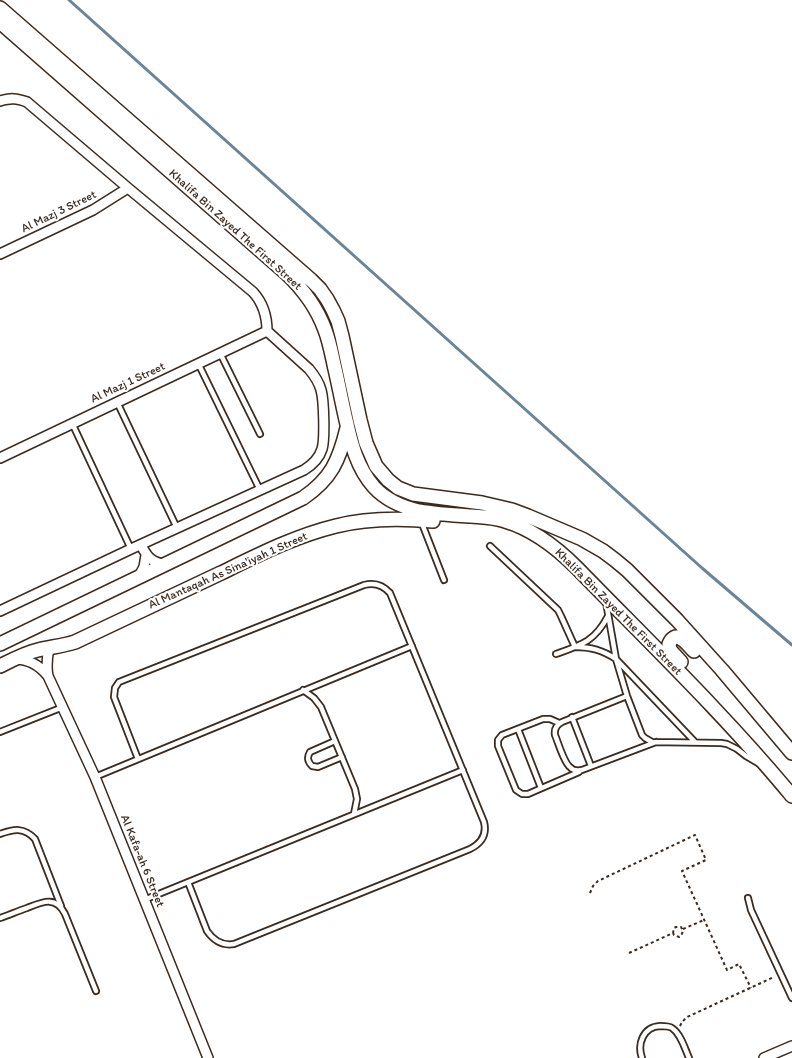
<!DOCTYPE html>
<style>
body{margin:0}
canvas{display:block;background:#fff}
</style>
<canvas width="792" height="1058"></canvas>
<script>
const ctx = document.querySelector('canvas').getContext('2d');
ctx.lineJoin = 'round';
function stroke(path, color, width, dash) {
  ctx.strokeStyle = color;
  ctx.lineWidth = width;
  ctx.lineCap = dash ? 'butt' : 'round';
  ctx.setLineDash(dash || []);
  ctx.stroke(path);
}
function drawText(font, color, halo, rows, align = 'center') {
  ctx.font = font + ' Itim,sans-serif';
  ctx.lineWidth = 4;
  ctx.setLineDash([]);
  ctx.textBaseline = 'middle';
  ctx.strokeStyle = halo;
  ctx.fillStyle = color;
  for (const [text, x, y, turn = 0] of rows) {
    ctx.save();
    ctx.translate(x, y);
    ctx.rotate((+turn || 0) * Math.PI / 180);
    ctx.textAlign = isNaN(turn) ? turn : align;
    if (halo) ctx.strokeText(text, 0, 0);
    ctx.fillText(text, 0, 0);
    ctx.restore();
  }
}
stroke(new Path2D(`
 M69 0 702 568 792 645`), '#698597', 3);
const lane = new Path2D(`
 M220 353 260 434
 M198 363 260 490
 M117 402 177 528
 M72 423 131 549
 M421 521 444 580
 M490 546 558 610 561 616 575 647
 M606 602 616 659 627 696 642 735 645 738 652 742 721 743 727 744 737 749 746 756 758 763
 M575 647C591 647 602 650 616 659L695 742
 M556 654C582 645 595 641 608 616
 M303 690 314 698 321 707 355 789 357 799 354 814
 M627 696 562 722C556 725 554 729 555 735 558 742 564 763 570 767 573 771 577 771 582 770L656 742
 M572 717 591 766
 M559 723 550 719H543L502 735 498 740V746L516 790 522 794H528L579 772
 M518 729 541 788
 M0 732 63 707
 M335 741 310 752C307 757 307 761 312 766L318 767 342 757
 M138 759 114 697 115 688 119 682 364 585C375 582 383 585 390 593L484 822C487 834 482 843 470 849L234 944C222 946 214 941 207 931L188 882
 M95 777 412 646
 M0 834C14 829 24 827 35 839L61 906
 M748 898 751 910 792 998
 M144 900 463 770
 M0 918C9 915 18 911 27 908 42 902 56 895 65 914L96 991
 M642 1058C637 1044 643 1027 660 1026 664 1026 669 1026 672 1028 681 1034 685 1049 689 1058`);
const street = new Path2D(`
 M0 101C11 98 16 98 27 102L128 188 253 292C263 303 267 316 267 331L309 369C314 375 319 382 321 390 324 400 325 440 322 449 319 459 312 465 304 470L131 549 0 611
 M0 254 93 210 128 188
 M0 458 267 331
 M141 545C147 557 151 562 166 565
 M138 578 144 567 146 555
 M49 648C47 658 46 666 48 676L95 777 208 1058
 M15 659C29 659 40 666 48 676
 M764 1058 792 1046`);
const secondary = new Path2D(`
 M0 8 311 280 320 289 327 299 333 310 338 321 342 336 360 420 366 443 376 466 388 480 398 488 413 494 482 503 512 510 528 516 582 539 603 551 615 560 627 570 677 620 722 670 792 753
 M0 22 286 273C303 289 317 308 325 330 330 343 332 356 335 369 339 386 342 403 346 420 351 443 357 468 374 487 386 500 402 507 419 511 436 514 454 515 471 516 483 517 494 517 505 521 533 529 557 548 577 568 650 643 726 716 792 796
 M0 644 303 498C331 479 339 461 347 428
 M681 662 670 650 669 644C676 628 687 644 694 651
 M0 666C12 660 25 653 38 650 50 647 63 646 75 642 124 619 172 596 221 573 258 555 295 536 336 526 367 518 400 518 433 521`);
stroke(lane, '#3b2a1e', 8);
stroke(street, '#3b2a1e', 12);
stroke(secondary, '#3b2a1e', 16);
stroke(new Path2D(`
 M590 893 593 886 598 881 695 835 706 860 682 871 727 970 739 964 751 988
 M683 929 704 920
 M629 953 673 933 674 928 676 927H681L683 931 681 936 679 937 674 935 673 933
 M680 1026 682 1022 687 1017 774 977`), '#3b2a1e', 2, [3, 3]);
stroke(lane, '#fff', 4.5);
stroke(street, '#fff', 9);
stroke(secondary, '#fff', 13);
drawText('12px', '#3b2a1e', '#fff', [
 ["Al Mazj 3 Street",59,212,-26],
 ["Khalifa Bin Zayed The First Street",235,230,42],
 ["Al Mazj 1 Street",128,383,-25],
 ["Al Mantaqah As Sina'iyah 1 Street",228,571,-24],
 ["Khalifa Bin Zayed The First Street",618,612,45],
 ["Al Kafa-ah 6 Street",142,861,68]
]);
</script>
